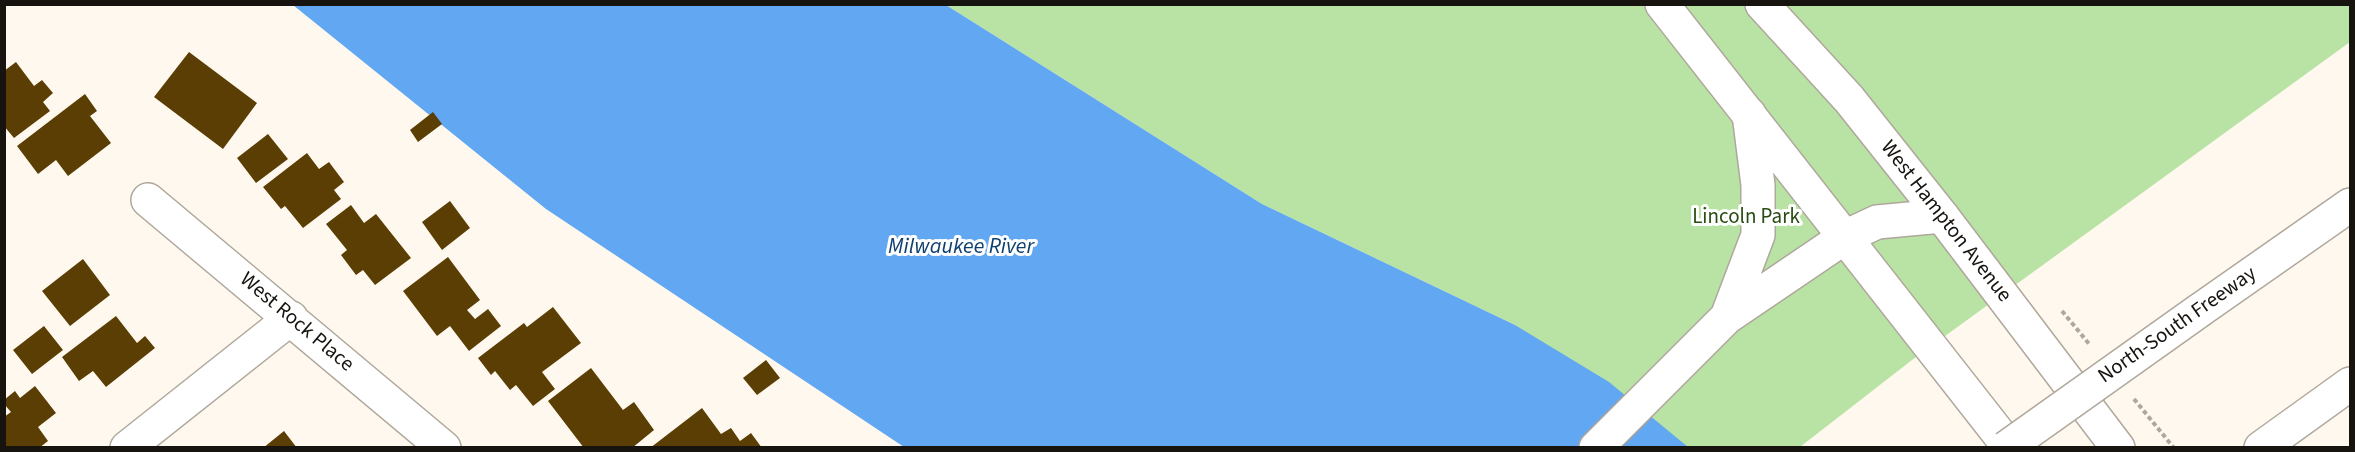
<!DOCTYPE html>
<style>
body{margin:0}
#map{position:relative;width:2355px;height:452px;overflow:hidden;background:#fff8ee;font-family:"Source Sans 3",sans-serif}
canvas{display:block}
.frame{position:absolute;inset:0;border:6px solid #171410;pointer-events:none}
</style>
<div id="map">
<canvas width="2355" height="452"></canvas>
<div class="frame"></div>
</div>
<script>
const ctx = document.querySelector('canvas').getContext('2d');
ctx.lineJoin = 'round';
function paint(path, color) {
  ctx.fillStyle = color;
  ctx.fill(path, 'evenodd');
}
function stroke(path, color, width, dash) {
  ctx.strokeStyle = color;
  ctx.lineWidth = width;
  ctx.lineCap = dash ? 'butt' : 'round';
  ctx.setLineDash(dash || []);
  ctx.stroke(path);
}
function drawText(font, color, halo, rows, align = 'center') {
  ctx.font = font + ' "Source Sans 3",sans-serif';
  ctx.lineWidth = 6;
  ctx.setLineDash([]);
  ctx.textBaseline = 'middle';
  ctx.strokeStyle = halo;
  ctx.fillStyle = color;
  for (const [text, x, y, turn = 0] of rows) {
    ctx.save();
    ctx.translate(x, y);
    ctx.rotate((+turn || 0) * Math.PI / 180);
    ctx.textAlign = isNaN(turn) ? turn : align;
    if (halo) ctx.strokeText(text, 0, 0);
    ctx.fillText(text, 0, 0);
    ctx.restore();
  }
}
paint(new Path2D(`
 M2350 4V42L1912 360 1800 447 1688 448 1515 325 1262 204 946 5Z`), '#b9e3a4');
paint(new Path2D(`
 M293 5H946L1262 204 1515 325 1609 382 1688 447H904L546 209Z`), '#62a7f1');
paint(new Path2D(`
 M189 52 257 103 223 149 154 97Z
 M16 62 34 86 42 80 53 93 43 102 50 111 14 138 4 126V71Z
 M85 94 97 111 90 116 111 143 68 176 56 160 38 174 17 146Z
 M433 112 442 124 418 142 410 130Z
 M268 134 288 159 256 183 237 158Z
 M307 153 319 169 329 162 344 182 334 190 341 199 303 228 285 206 281 209 263 187Z
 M450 201 470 228 442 250 422 222Z
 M351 205 364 223 376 214 411 258 375 285 363 270 356 275 341 255 347 250 326 224Z
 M448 257 480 300 467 310 475 319 488 309 501 326 469 351 450 326 437 336 403 291Z
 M83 259 110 295 70 326 42 291Z
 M553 307 581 343 542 372 555 389 533 406 516 385 510 390 495 371 491 375 478 358 524 323 527 327Z
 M116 316 137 343 145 336 155 348 106 387 93 371 79 381 62 357Z
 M44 326 63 350 32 374 13 350Z
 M766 360 780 378 757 395 743 378Z
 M591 368 623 410 634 402 654 430 632 448H584L548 401Z
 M35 386 56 413 38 427 48 441 39 448H6L4 417 11 412 4 404V400L15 391 20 398Z
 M702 408 721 434 731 428 740 441 751 433 762 448H650Z
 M284 431 297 448H263Z`), '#5a3e04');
const minor = new Path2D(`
 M148 200 444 448
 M127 448 291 318`);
const major = new Path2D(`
 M1662 4 2010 448
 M1762 4 1849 99 1942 216 2118 448`);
const highway = new Path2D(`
 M2200 310 2350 205
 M1727 317 1758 235V185L1749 114
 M1596 448 1727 317 1845 237 1877 222 1942 216
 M2261 448 2350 384`);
stroke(minor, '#afa79b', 36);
stroke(major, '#afa79b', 36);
stroke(highway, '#afa79b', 36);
stroke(new Path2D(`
 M2062 311 2090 345
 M2134 399 2174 448`), '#ada79f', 4, [4.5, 3]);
stroke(minor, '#fff', 33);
stroke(major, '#fff', 33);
stroke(highway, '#fff', 33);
const highwayBridge = new Path2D(`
 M2006 448 2200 310`);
stroke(highwayBridge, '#afa79b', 36, []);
stroke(highwayBridge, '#fff', 33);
drawText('21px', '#284c11', '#fff', [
 ["Lincoln Park",1746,218]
]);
drawText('21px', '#171410', '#fff', [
 ["West Hampton Avenue",1945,222,52],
 ["West Rock Place",296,323,40],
 ["North-South Freeway",2178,326,-35]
]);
drawText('italic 22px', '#0e406f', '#fff', [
 ["Milwaukee River",961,248]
]);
</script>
